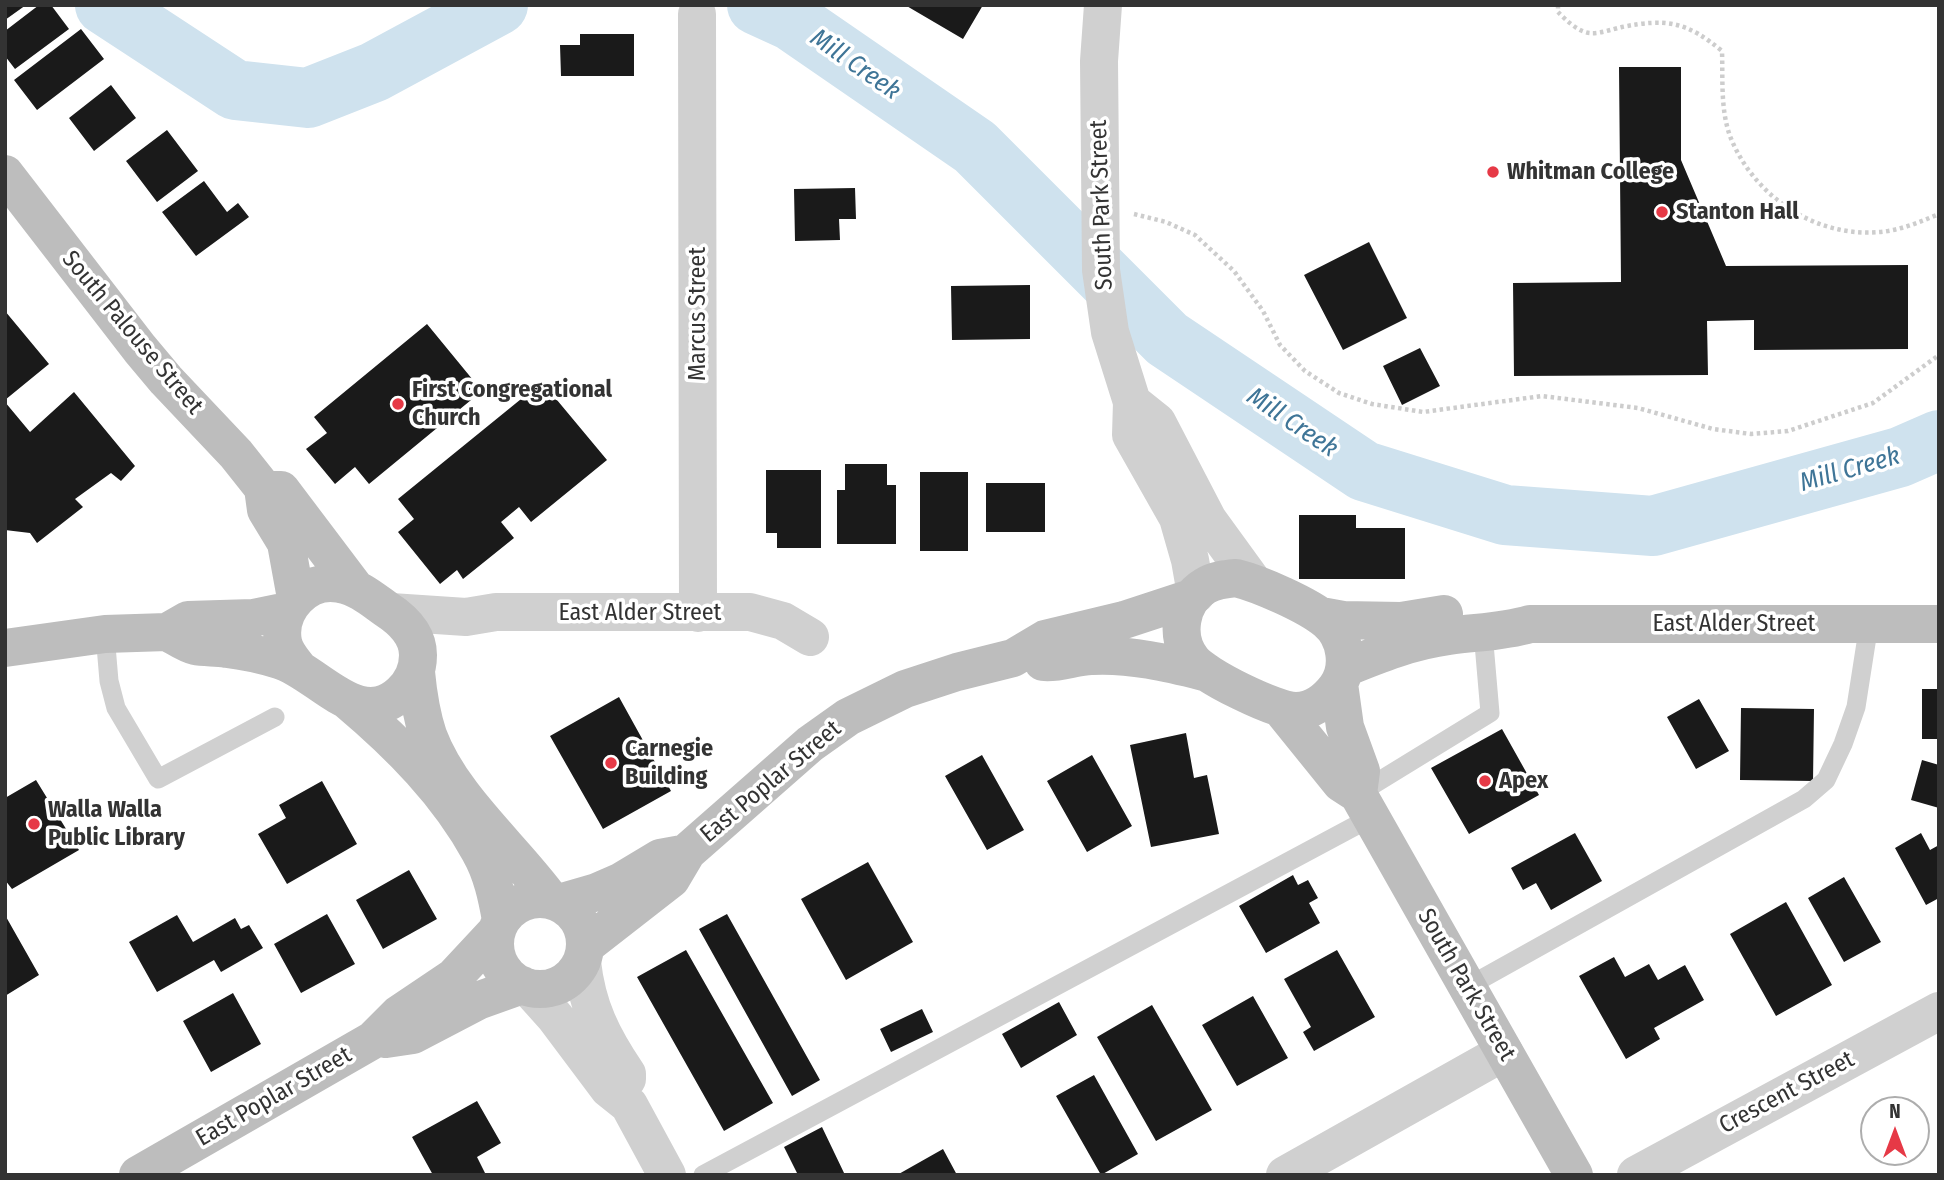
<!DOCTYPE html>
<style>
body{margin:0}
#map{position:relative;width:1944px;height:1180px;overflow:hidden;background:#fff;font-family:"Fira Sans Condensed",sans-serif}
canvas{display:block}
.frame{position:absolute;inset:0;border:7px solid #333;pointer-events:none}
.north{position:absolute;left:1860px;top:1096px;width:70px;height:70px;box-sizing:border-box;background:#fff;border:2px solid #adadad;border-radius:50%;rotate:0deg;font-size:19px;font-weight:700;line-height:28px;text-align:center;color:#333}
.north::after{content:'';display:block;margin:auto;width:24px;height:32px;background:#e63946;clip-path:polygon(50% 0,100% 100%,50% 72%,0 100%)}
</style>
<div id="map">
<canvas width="1944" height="1180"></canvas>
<div class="frame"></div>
<div class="north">N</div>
</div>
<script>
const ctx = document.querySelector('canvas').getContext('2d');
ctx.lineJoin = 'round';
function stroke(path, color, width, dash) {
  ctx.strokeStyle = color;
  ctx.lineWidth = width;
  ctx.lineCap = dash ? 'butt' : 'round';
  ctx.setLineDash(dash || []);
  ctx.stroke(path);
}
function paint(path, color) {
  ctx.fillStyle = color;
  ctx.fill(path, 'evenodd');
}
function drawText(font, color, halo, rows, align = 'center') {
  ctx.font = font + ' "Fira Sans Condensed",sans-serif';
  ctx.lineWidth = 7;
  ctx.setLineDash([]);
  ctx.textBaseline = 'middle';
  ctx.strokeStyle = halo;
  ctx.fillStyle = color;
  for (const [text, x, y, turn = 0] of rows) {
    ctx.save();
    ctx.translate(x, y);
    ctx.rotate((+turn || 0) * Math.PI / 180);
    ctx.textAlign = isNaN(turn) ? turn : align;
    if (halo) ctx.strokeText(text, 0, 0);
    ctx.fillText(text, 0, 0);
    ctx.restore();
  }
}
stroke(new Path2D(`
 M105 5 235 90 308 98 374 72 498 5
 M757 5 792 21 975 147 1167 339 1364 471 1505 515 1653 526 1900 457 1939 440`), '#cfe2ee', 60);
paint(new Path2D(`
 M5 5H26L5 20Z
 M39 5H51L69 29 15 69 5 56V31Z
 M905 5H983L963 39Z
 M81 29 104 59 37 110 14 80Z
 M580 34H634V76H561L560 45H580Z
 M1619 67H1681V160L1726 266 1908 265V349L1754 350V320L1707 321 1708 375 1514 376 1513 283 1621 282Z
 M111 85 136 118 94 151 69 118Z
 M167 130 198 171 157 202 126 161Z
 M204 181 227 212 238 203 249 217 196 256 162 212Z
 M855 188 856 219H839L840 240 795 241 794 189Z
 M1369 242 1407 318 1343 350 1304 275Z
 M1030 285V339L952 340 951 286Z
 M5 311 49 364 5 400Z
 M427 324 482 391 369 484 355 467 335 484 306 449 327 433 314 417Z
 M1420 348 1440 386 1402 405 1383 366Z
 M542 382 607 460 531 522 519 507 501 522 514 538 463 579 457 570 440 584 398 532 414 519 398 499Z
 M74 392 135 466 121 481 111 473 75 499 83 507 37 543 30 533 5 530V402L30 432Z
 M845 464H887V485H896V544H837V490H845Z
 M766 470H821V548H777V533H766Z
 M920 472H968V551H920Z
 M986 483H1045V532H986Z
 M1299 515H1356V528H1405V579H1299Z
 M1922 689H1939V739H1922Z
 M619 697 671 791 603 829 550 736Z
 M1699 699 1729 751 1696 769 1667 717Z
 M1741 708 1814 709 1813 781 1740 780Z
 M1502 729 1539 795 1469 834 1431 768Z
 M1186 733 1194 778 1207 775 1219 834 1151 847 1130 745Z
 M982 755 1024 830 987 850 945 776Z
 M1092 755 1132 826 1087 852 1047 781Z
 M1922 760 1939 765V808L1911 800Z
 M36 780 79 850 12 889 5 880V798Z
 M322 781 357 844 287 884 258 834 286 818 279 805Z
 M1575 833 1602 881 1551 910 1536 883 1523 890 1511 868Z
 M1921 833 1930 850 1939 845V898L1926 905 1895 848Z
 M868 862 913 942 846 980 801 899Z
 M409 870 437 919 383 949 356 900Z
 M1293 875 1298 885 1308 880 1318 898 1309 903 1320 923 1266 953 1239 906Z
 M1844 877 1881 942 1844 962 1808 898Z
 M1786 902 1832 985 1776 1016 1730 934Z
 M327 914 355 964 301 993 274 944Z
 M727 914 820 1080 792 1096 699 929Z
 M5 915 39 975 5 996Z
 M177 915 193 942 235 918 241 929 249 925 263 948 221 972 214 960 157 992 129 942Z
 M686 950 773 1103 724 1131 637 977Z
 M1337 950 1375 1017 1314 1051 1303 1032 1311 1027 1284 979Z
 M1614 957 1625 977 1649 964 1658 980 1685 965 1704 1000 1654 1028 1660 1039 1626 1059 1579 976Z
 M233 993 261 1044 211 1072 183 1021Z
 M1253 996 1288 1058 1237 1086 1202 1025Z
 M1059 1002 1077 1035 1021 1068 1002 1034Z
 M1152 1005 1212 1110 1156 1141 1097 1037Z
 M922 1009 933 1032 891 1052 880 1029Z
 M1094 1075 1138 1154 1101 1175 1056 1096Z
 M477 1101 501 1143 477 1157 486 1175H433L412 1137Z
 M822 1127 845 1175H798L784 1147Z
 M943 1149 957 1175H897Z`), '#1a1a1a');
stroke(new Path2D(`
 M1558 5V12C1566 20 1578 32 1590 33 1599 34 1613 29 1622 27 1667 18 1687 22 1722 51 1723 81 1720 113 1732 141 1758 201 1822 241 1888 231 1906 228 1922 221 1939 214
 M1134 214 1166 222 1195 235 1234 271 1263 311 1280 345 1305 371 1339 393 1372 404 1423 412 1542 396 1638 408 1713 429 1751 434 1788 431 1873 403 1939 355`), '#cdcdcd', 4.5, [3.5, 3.5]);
stroke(new Path2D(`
 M105 634 109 681 116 708 158 779 275 717
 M1358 794 1490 713 1483 632
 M1467 987 1804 799 1826 780 1843 744 1856 707 1869 624
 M703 1175 1370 818`), '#d0d0d0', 19);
stroke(new Path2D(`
 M697 14 698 613
 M391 612 466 617 496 612H750L783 621 810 637
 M582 962C587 1007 602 1037 627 1074V1079
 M529 988 555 1017 609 1089 629 1105 667 1175
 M1285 1175 1504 1052
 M1636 1175 1939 1011`), '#d0d0d0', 38);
stroke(new Path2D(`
 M1103 5 1099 61 1101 270 1110 332 1132 402 1131 435 1178 518 1190 560 1196 594
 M1132 402 1157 422 1208 520 1253 582`), '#d0d0d0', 38);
stroke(new Path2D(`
 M5 174 140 349 166 380 236 454 263 488 266 510 286 543 296 598
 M275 490H281L355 588
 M1236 578C1260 584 1308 605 1327 621 1346 637 1351 668 1336 688 1326 701 1312 711 1296 711 1276 711 1204 676 1192 660 1174 637 1180 601 1205 586 1215 580 1225 579 1236 578Z
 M1321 616 1343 620 1401 621 1444 614
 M167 632C175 636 186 644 195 646 205 648 216 647 227 649 244 651 262 655 279 660 319 672 358 732 401 693 412 683 418 670 418 655 418 634 403 620 386 609 372 599 358 587 340 584 307 577 277 609 283 642 285 653 292 660 299 669
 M5 648 105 634 167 632 188 620 253 618 287 611
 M1043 662C1059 664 1076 656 1092 656 1130 654 1168 663 1204 672
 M1345 668C1379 654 1412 641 1449 636 1477 632 1503 632 1530 624H1939
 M416 672C418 693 421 714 428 735 451 797 512 847 550 899
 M1339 684 1345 727 1361 771 1358 794
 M348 701C399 744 448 793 480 852 492 873 497 897 501 920
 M1282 710 1341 783 1358 794 1574 1175
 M495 944a45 45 0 1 1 90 0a45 45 0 1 1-90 0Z
 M559 903 597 892 620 882 660 858 682 854
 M585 946 671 879 687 852 810 744 848 717 905 689 957 672 1013 658 1045 639 1124 620 1191 598
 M386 1039 413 1035 480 1000 522 985
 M138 1175 373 1040 399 1014 454 977 495 933`), '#bdbdbd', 38);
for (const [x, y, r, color] of [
 [1493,172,7,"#e63946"],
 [1662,212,7,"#e63946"],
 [398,404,7,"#e63946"],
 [611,763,7,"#e63946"],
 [1485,781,7,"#e63946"],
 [34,824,7,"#e63946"]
]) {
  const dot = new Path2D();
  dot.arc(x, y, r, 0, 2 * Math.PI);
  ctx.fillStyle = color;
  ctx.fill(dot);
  stroke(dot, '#fff', 2.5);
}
drawText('bold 24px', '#333', '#fff', [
 ["Whitman College",1507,172],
 ["Stanton Hall",1676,212],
 ["First Congregational",412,390],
 ["Church",412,418],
 ["Carnegie",625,749],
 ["Building",625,777],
 ["Apex",1499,781],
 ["Walla Walla",48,810],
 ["Public Library",48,838]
], 'left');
drawText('24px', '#333', '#fff', [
 ["South Park Street",1102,205,-92],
 ["Marcus Street",698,314,-90],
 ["South Palouse Street",132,333,50],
 ["East Alder Street",640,613],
 ["East Alder Street",1734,624],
 ["East Poplar Street",771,782,-40],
 ["South Park Street",1466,985,60],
 ["Crescent Street",1787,1093,-28],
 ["East Poplar Street",274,1097,-30]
]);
drawText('italic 26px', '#3f7597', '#fff', [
 ["Mill Creek",855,65,35],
 ["Mill Creek",1292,423,34],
 ["Mill Creek",1850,470,-16]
]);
</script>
